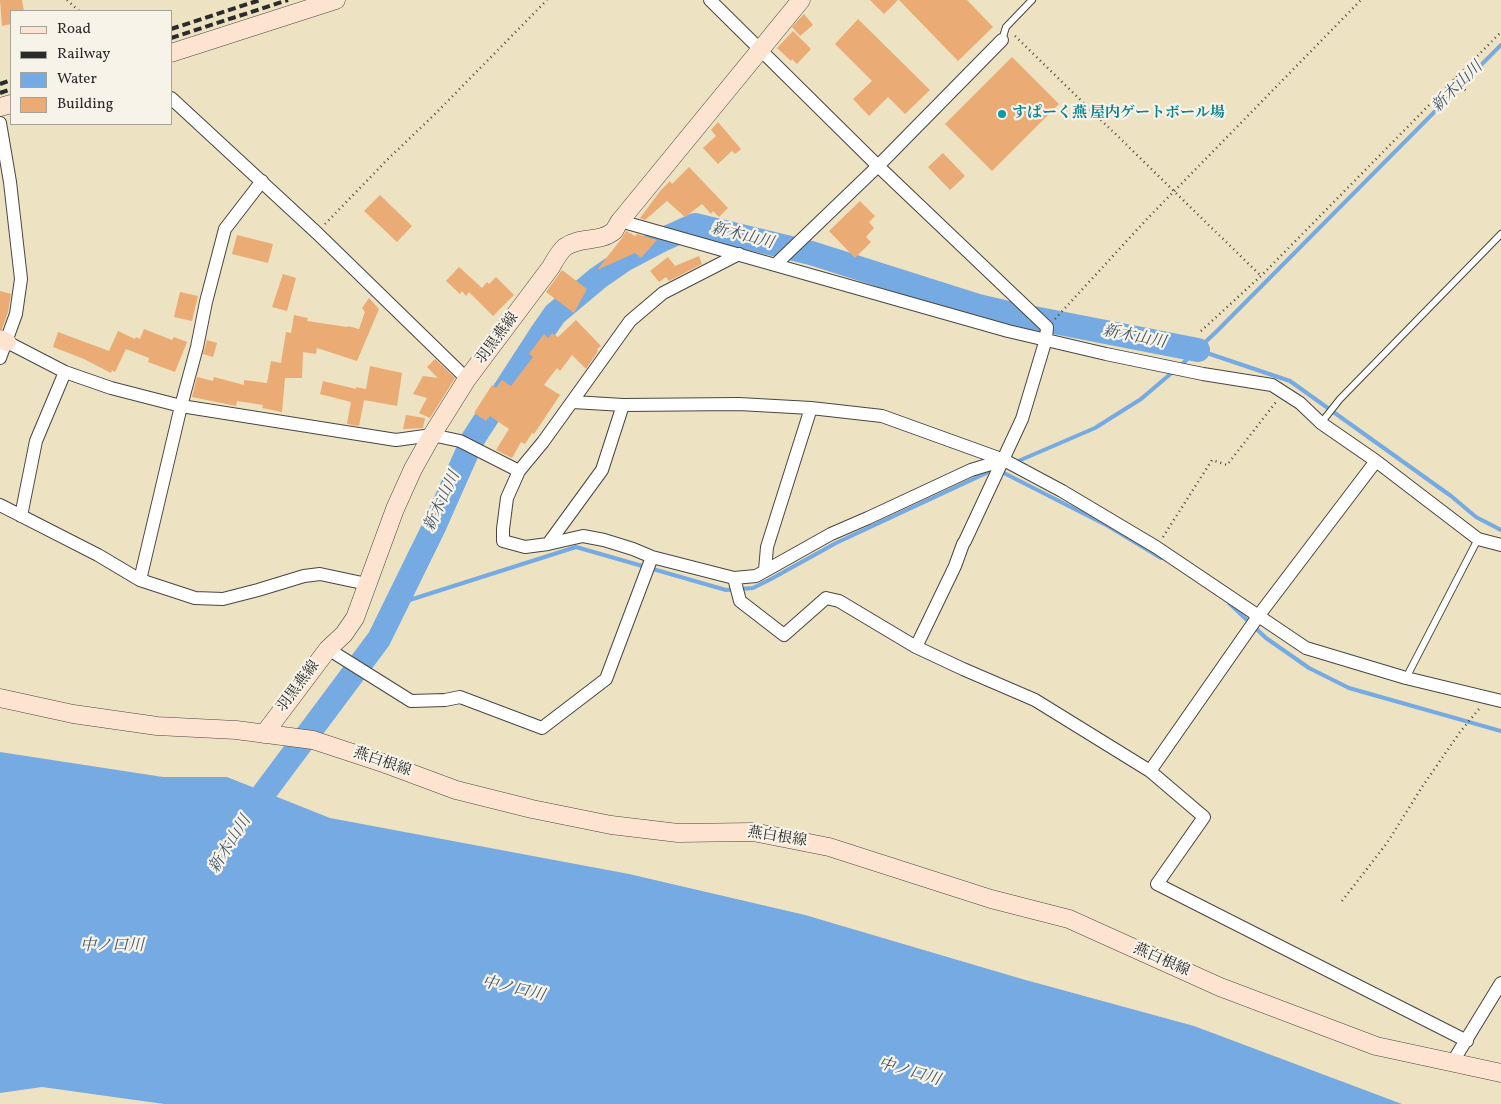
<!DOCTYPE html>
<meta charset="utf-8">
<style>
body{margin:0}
#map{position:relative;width:1501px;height:1104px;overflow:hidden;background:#ede2c2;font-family:Vollkorn,serif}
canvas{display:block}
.legend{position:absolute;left:10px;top:10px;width:162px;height:115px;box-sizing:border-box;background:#f7f3e8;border:1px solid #a5a39c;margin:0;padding:6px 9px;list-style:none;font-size:15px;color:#2b2b2b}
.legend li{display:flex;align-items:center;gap:10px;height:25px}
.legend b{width:25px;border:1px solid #a5a39c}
</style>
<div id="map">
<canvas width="1501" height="1104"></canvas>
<ul class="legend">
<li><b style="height:6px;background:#fde4d0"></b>Road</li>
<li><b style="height:6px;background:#2b2b2b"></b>Railway</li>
<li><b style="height:14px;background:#76aae2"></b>Water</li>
<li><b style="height:14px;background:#ebab75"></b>Building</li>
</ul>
</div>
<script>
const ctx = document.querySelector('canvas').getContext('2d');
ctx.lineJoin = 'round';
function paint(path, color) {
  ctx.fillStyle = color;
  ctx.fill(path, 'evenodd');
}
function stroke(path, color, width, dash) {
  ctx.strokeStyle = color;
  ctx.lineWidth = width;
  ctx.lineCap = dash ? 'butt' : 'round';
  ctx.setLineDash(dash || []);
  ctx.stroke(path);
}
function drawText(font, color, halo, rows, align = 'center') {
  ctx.font = font + ' Vollkorn,"Noto Serif JP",serif';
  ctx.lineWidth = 4.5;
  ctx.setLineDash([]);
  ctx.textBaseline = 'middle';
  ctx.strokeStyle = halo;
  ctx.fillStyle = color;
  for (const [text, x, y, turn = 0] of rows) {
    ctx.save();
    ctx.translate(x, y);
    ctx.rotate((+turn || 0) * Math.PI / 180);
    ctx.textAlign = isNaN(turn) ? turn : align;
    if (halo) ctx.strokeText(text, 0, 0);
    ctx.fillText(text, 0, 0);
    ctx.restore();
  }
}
paint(new Path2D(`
 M0 752 163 777H227L330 818 629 874 805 915 1022 979 1194 1026 1402 1104H164L42 1087 0 1093Z`), '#76aae2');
stroke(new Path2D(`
 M1198 350 1290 381 1451 496 1476 517 1501 530
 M1179 367 1216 332 1501 45
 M1016 462 1095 428 1141 399 1174 371
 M1000 471 1108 526 1161 558
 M1229 603 1266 638 1309 668 1349 688 1501 731
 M397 604 576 547 726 590 753 588 771 579 836 543 995 469`), '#76aae2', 4);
stroke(new Path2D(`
 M248 818 264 793 379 639 434 527 473 439 541 334 555 314 598 278 624 260 664 239 695 225 811 253 978 306 1008 313 1198 350`), '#76aae2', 24);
paint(new Path2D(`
 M0 0H22L24 11H11V24L2 26Z
 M870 0H898L884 14Z
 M899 0H967L993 27 958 61Z
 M804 14 813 25 800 36 792 27Z
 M858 19 930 90 905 114 888 97 869 116 853 99 872 81 835 44Z
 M793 31 811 49 797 64 792 59 791 61 777 48Z
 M1012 57 1059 104 992 171 945 124Z
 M718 122 741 149 735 154 732 151 718 164 703 148 716 136 711 130Z
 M943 153 965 176 950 190 928 167Z
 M689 167 728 208 719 217 713 211 711 214 702 204 685 217 667 201 645 220 640 218 661 190 670 181 672 184Z
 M380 195 412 226 397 242 364 211Z
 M860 201 875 216 869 222 874 228 866 237 871 242 855 258 829 231Z
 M626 231 635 236 637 234 657 240 641 258 635 253 597 270 622 238Z
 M237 235 273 244 268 263 232 254Z
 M699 256 702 264 669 281 666 277 659 282 650 271 668 257 675 266Z
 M459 267 482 288 487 282 489 284 496 277 514 295 493 316 469 292 466 296 462 291 460 294 446 281Z
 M562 270 587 289 574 313 546 292Z
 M283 274 296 278 287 311 272 307Z
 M0 291 11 294 8 312 2 329H0Z
 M180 292 198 296 192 321 174 317Z
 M369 298 379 309 357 361 317 348 316 354 303 352 302 378H285L282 412 262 408 263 405 237 401 236 406 192 397 197 377 213 381 214 377 244 385V380L267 383 271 361 281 363 286 332 291 333 294 315 308 318 307 321 347 327 348 326 359 329 365 312 362 308Z
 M576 320 601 346 597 349 598 351 586 369 572 355 560 371 557 368 544 385 560 395 534 434 532 433 525 444 521 442 512 458 496 450 509 429 490 416 486 421 474 413 492 385 496 388 502 380 511 386 533 357 529 354 544 334 548 338 552 333 558 337Z
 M144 329 172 340 174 337 187 342 175 372 148 362 149 358 126 349 115 372 112 370 111 373 84 359 53 347 58 332 109 351 118 331 135 339 136 337 140 339Z
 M207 340 217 343 213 357 203 354Z
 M435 359 455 378 430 418 419 413 427 398 413 394 423 376 438 378 427 367Z
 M370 366 402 373 397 406 364 400 359 426 347 424 351 402 320 394 323 381 356 389V387L366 389Z
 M406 415 425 418 423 428 403 429Z`), '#ebab75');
const lane = new Path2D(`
 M1002 40 1006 27 1032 0
 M1321 423 1340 399 1501 234
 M1406 678 1478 539`);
const street = new Path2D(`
 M710 0 878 166 1047 327 1046 339 1022 419 965 541 963 544 955 566 916 647
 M171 98 317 233 467 379
 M0 123 10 182 21 279 16 314 0 358
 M620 221 1008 331 1106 354 1203 374 1272 385 1300 403 1321 423 1376 461 1478 539 1501 545
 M739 254 663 293 630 321 543 442 519 471 507 498 503 529V541L525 547 548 544 583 536 604 540 633 549 652 557 734 578 756 576 831 534 868 518 971 470 1004 460
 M776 264 878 166 1002 40
 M7 342 65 372 111 388 181 406 396 440 432 435 460 441 519 471
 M573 402 623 405 739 404 811 408 882 416 1004 460 1062 491 1156 547 1306 648 1406 678 1501 701
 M0 505 98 555 140 580 195 598 223 599 258 590 304 576 320 574 367 584
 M21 516 36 441 65 372
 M548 544 602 470 623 405
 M765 570 767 547 811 408
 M734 578 740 601 784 635 826 598 839 601 916 647 963 669 1035 700 1150 771 1204 817 1157 884 1467 1041
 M140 580 181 406 197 347 206 302 225 229 262 181
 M328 649 411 701 445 700 460 697 542 728 606 679 652 557
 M1150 771 1259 615 1376 461
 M1452 1063 1501 983`);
const secondary = new Path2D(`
 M171 53 336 0
 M0 107 11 104
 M0 339 7 342
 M0 698 73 714 157 726 236 730 313 740 386 764 456 790 532 809 611 825 678 833 753 832 829 847 991 899 1069 919 1220 987 1376 1046 1501 1073
 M264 734 328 649 344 634 355 618 395 509 413 469 432 435 467 379 551 267C555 260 559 252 565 247 580 236 599 243 614 231 616 228 618 223 620 221L801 0`);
stroke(lane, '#484642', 8);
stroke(street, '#484642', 14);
stroke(secondary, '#484642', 19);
stroke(new Path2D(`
 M67 0 79 11
 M1015 36 1261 276
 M1454 79 1467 92
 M325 224 387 160 436 113 547 0
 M1055 319 1146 220 1361 0
 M1201 331 1261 276 1501 32
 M1163 537 1212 460 1227 465 1276 402
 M1342 901 1387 843 1422 787 1460 732 1479 709`), '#484642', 2.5, [1, 4]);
stroke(lane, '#fff', 6);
stroke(street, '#fff', 12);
stroke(secondary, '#fde4d0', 18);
stroke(new Path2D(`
 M171 29 260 0
 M171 38 288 0
 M0 84 11 80
 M0 93 11 89`), '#2b2b2b', 4, [8, 4]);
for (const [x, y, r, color] of [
 [1002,114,5,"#0f9aa8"]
]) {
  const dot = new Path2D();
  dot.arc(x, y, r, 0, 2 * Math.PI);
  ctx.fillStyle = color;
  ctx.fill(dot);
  stroke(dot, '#f7f3e8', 2);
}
drawText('bold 15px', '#0d838f', '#f7f3e8', [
 ["すぱーく燕 屋内ゲートボール場",1012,114]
], 'left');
drawText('15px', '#2b2b2b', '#f7f3e8', [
 ["羽黒燕線",498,339,-53],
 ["羽黒燕線",299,687,-53],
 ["燕白根線",382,763,19],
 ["燕白根線",777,838,9],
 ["燕白根線",1161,961,24]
]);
drawText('italic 16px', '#45576b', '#f7f3e8', [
 ["新木山川",1458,88,-45],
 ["新木山川",742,237,14],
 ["新木山川",1134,338,11],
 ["新木山川",443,502,-65],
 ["新木山川",231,845,-58],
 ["中ノ口川",112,947],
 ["中ノ口川",513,990,13],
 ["中ノ口川",909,1073,16]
]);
</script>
